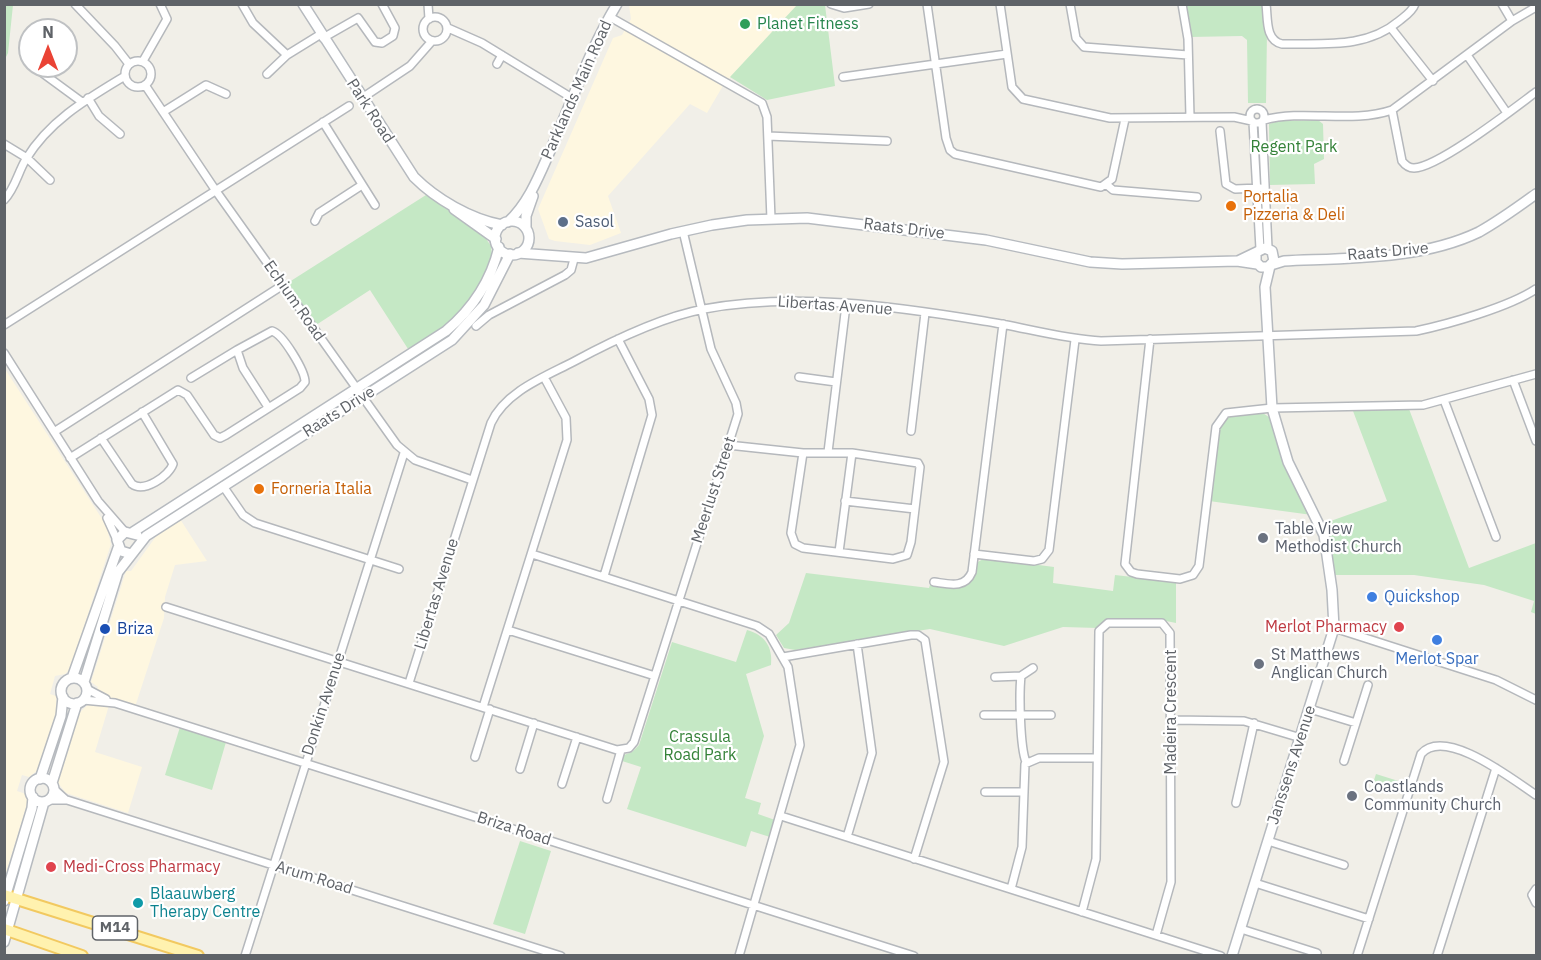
<!DOCTYPE html>
<style>
body{margin:0}
#map{position:relative;width:1541px;height:960px;overflow:hidden;background:#f1efe8;font-family:"IBM Plex Sans",sans-serif}
canvas{display:block}
.frame{position:absolute;inset:0;border:6px solid #5f6368;pointer-events:none}
.north{position:absolute;left:18px;top:18px;width:60px;height:60px;box-sizing:border-box;background:#fff;border:2px solid #bfc1c3;border-radius:50%;rotate:0deg;font-size:16px;font-weight:700;line-height:24px;text-align:center;color:#5f6368}
.north::after{content:'';display:block;margin:auto;width:21px;height:27px;background:#ea4335;clip-path:polygon(50% 0,100% 100%,50% 72%,0 100%)}
</style>
<div id="map">
<canvas width="1541" height="960"></canvas>
<div class="frame"></div>
<div class="north">N</div>
</div>
<script>
const ctx = document.querySelector('canvas').getContext('2d');
ctx.lineJoin = 'round';
function paint(path, color) {
  ctx.fillStyle = color;
  ctx.fill(path, 'evenodd');
}
function stroke(path, color, width, dash) {
  ctx.strokeStyle = color;
  ctx.lineWidth = width;
  ctx.lineCap = dash ? 'butt' : 'round';
  ctx.setLineDash(dash || []);
  ctx.stroke(path);
}
function drawText(font, color, halo, rows, align = 'center') {
  ctx.font = font + ' "IBM Plex Sans",sans-serif';
  ctx.lineWidth = 4.5;
  ctx.setLineDash([]);
  ctx.textBaseline = 'middle';
  ctx.strokeStyle = halo;
  ctx.fillStyle = color;
  for (const [text, x, y, turn = 0] of rows) {
    ctx.save();
    ctx.translate(x, y);
    ctx.rotate((+turn || 0) * Math.PI / 180);
    ctx.textAlign = isNaN(turn) ? turn : align;
    if (halo) ctx.strokeText(text, 0, 0);
    ctx.fillText(text, 0, 0);
    ctx.restore();
  }
}
paint(new Path2D(`
 M629 5H797L724 84 707 113 690 104 608 196 621 233 590 245 555 241 549 239 538 209 613 38 622 35 631 19Z
 M5 369 106 525 111 544 70 669 65 674 55 676 50 694 56 696 57 711 38 770 29 777 22 775 17 791 26 794 29 798 5 876Z
 M180 519 207 561 175 565 165 597 164 618 134 710 110 702 95 752 142 767 128 813 66 793 58 783V775L78 714 90 703 98 687 91 682 126 571H131L157 535Z`), '#fef7e0');
paint(new Path2D(`
 M5 4 13 5 8 53 5 59Z
 M797 5H825L835 86 767 100 730 77Z
 M1185 5H1263L1267 31 1266 103H1248L1247 40 1242 36 1190 37Z
 M1318 120 1323 124 1324 159 1314 164 1315 184 1270 185 1269 124 1278 121Z
 M426 195 480 230 491 246C498 289 439 331 410 352L370 290 316 325 286 284Z
 M1409 409 1469 568 1536 543V614L1531 612 1534 601 1484 585 1414 575H1335L1325 523 1387 501 1353 411Z
 M1261 412 1269 417 1289 476 1312 515 1209 501 1220 424 1229 415Z
 M985 558 1054 567 1053 583 1113 591 1115 575 1176 582V623L1161 620H1108L1098 628 1063 627 1004 646 930 629 795 650 784 648 776 635 789 623 806 573 929 588 930 585 957 588 971 581 976 563Z
 M747 630C765 635 773 647 771 665L746 674 764 736 745 798 761 803 758 814 775 820 770 837 751 831 746 847 627 809 641 767 622 761 624 755 632 752 639 745 672 642 736 662Z
 M180 727 226 742 212 790 165 775Z
 M1376 774 1408 784 1405 793 1373 783Z
 M520 841 551 851 525 934 493 924Z`), '#c5e8c5');
const street = new Path2D(`
 M75 4 115 46 129 64
 M242 4 253 23 287 55 321 34
 M428 4 429 19
 M831 4 844 8 869 4
 M927 4 946 138 950 150 955 154 1101 187 1112 179 1125 119
 M1000 4 1012 87 1023 99 1110 118 1234 117 1252 121
 M1070 4 1076 38 1084 47 1188 55
 M1182 4 1188 39 1190 117
 M1266 4C1268 19 1265 40 1282 44 1323 43 1366 49 1399 21 1405 16 1412 12 1415 4
 M1502 4 1512 21
 M423 29a12 12 0 1 1 24 0a12 12 0 1 1-24 0Z
 M610 17 762 103 767 117 771 219
 M448 28 482 43 572 98
 M1391 28 1433 81
 M323 38 358 18 375 42 382 43 393 36 395 28 382 4
 M1467 55 1507 113
 M125 74a13 13 0 1 1 26 0a13 13 0 1 1-26 0Z
 M143 61 167 19 160 4
 M497 64 502 55
 M37 69 82 102
 M267 74 287 55
 M843 77 1007 54
 M145 85 216 191 397 445 415 460 472 480
 M88 98 99 116 120 134
 M362 98 410 66 432 41
 M1250 116a7 7 0 1 1 14 0a7 7 0 1 1-14 0Z
 M1392 110 1402 161C1405 165 1408 168 1414 168 1439 167 1513 109 1536 92
 M163 112 206 85 226 94
 M1264 120C1305 109 1351 124 1392 110L1512 21 1536 7
 M323 122 375 205
 M1253 122 1260 249
 M1262 122 1268 248
 M1220 131 1226 184 1235 189 1260 188
 M768 136 887 141
 M4 144 27 158 50 180
 M1107 185 1113 190 1197 197
 M4 200C15 189 18 172 26 159 50 120 87 99 125 76
 M315 221 319 213 362 185
 M4 325 349 106
 M476 326 489 315 565 275 571 270 574 259
 M1150 339 1125 564 1131 572 1137 574 1180 579 1193 575 1199 566 1216 427 1226 413 1272 408 1423 405 1536 374
 M4 353 98 501 125 532
 M799 377 836 382
 M191 378 237 350
 M1513 380 1536 441
 M1444 400 1496 537
 M911 431 925 313
 M54 432 283 285
 M101 438 132 484C144 493 169 476 173 464L142 412
 M728 445 803 453H852L918 463 920 467 911 542 907 555 893 559 803 548 795 544 791 533 803 453
 M828 452 846 305
 M70 458 178 390 187 395 214 435 220 438 226 435 300 388 305 382C305 371 283 334 272 331L237 350 243 368 268 407
 M223 486 243 515 255 523 399 569
 M845 501 915 509
 M107 518 117 540
 M839 552 852 453
 M532 554 757 626 769 634 788 667 800 745 739 956
 M974 554 1034 561 1042 559 1049 550 1075 340
 M604 576 652 415 649 399 618 339
 M934 582C949 584 965 589 972 572L1003 324
 M166 607 617 750 629 748 634 742 738 414 736 403 711 349 683 231
 M1334 628 1496 680 1536 700
 M508 630 655 676
 M783 657 911 635H918L925 640 944 762 914 859
 M995 677 1021 676
 M409 683 491 423C505 392 544 377 573 362 610 342 662 317 704 309 795 292 893 306 984 321 1023 327 1062 339 1101 341L1416 331C1449 324 1509 307 1536 289
 M87 689 106 699
 M83 700 115 703 914 956
 M483 707 567 440 566 418 544 377
 M1310 709 1356 723
 M984 715H1051
 M1172 720 1244 721 1301 738
 M475 757 490 709
 M1344 761 1368 685
 M1026 762C1020 747 1019 694 1021 676L1033 668
 M520 769 534 723
 M562 784 577 737
 M54 789 65 799
 M985 792H1023
 M607 799 621 750
 M49 800H67L561 956
 M1236 803 1254 723
 M781 816 1221 956
 M847 837 872 753 857 644
 M1268 841 1344 865
 M1255 883 1369 919
 M1011 889 1022 847 1025 764 1039 758H1097
 M1536 889 1532 895 1536 903
 M1082 912 1096 859 1099 631 1108 623H1162L1170 633 1171 882 1156 935
 M1241 929 1317 953
 M245 956 404 453
 M1357 956 1421 754C1445 726 1513 780 1536 795
 M1437 956 1496 768`);
const secondary = new Path2D(`
 M303 4 414 177C436 199 470 219 502 225
 M454 209 496 239
 M495 238a17 17 0 1 1 34 0a17 17 0 1 1-34 0Z
 M508 222C528 204 539 176 550 151 572 102 589 50 617 4
 M526 228V216L533 196
 M518 253 586 258 671 234 712 225 747 220 807 218 986 240 1090 262 1122 264 1237 261 1257 264
 M1238 261 1265 248 1272 251 1274 261 1268 267H1261L1256 262V253
 M1271 265 1284 261C1347 258 1421 260 1479 232 1499 221 1518 207 1536 194
 M133 532 446 331C472 309 491 281 499 247
 M131 554 121 551 117 540 125 532 137 535
 M72 678 118 548
 M61 691a13 13 0 1 1 26 0a13 13 0 1 1-26 0Z
 M84 682 118 572 146 536 452 340 484 305 510 254
 M30 790a12 12 0 1 1 24 0a12 12 0 1 1-24 0Z
 M40 779 61 716 63 697
 M52 783 77 703
 M4 901 32 808 33 797
 M4 942 44 802
 M1232 956 1334 628 1332 590 1324 535 1288 462 1272 408 1265 287 1270 266`);
const primary = new Path2D(`
 M4 895 198 956
 M4 929 82 956`);
stroke(street, '#b5b8bc', 10);
stroke(secondary, '#b6babf', 12);
stroke(primary, '#f2c960', 14);
stroke(street, '#fff', 7);
stroke(secondary, '#fff', 9);
stroke(primary, '#fff2af', 10);
for (const [x, y, r, color] of [
 [745,24,6,"#2e9e5b"],
 [1231,206,6,"#e8710a"],
 [563,222,6,"#5c6f8a"],
 [259,489,6,"#e8710a"],
 [1263,538,6,"#6b7280"],
 [1372,597,6,"#3f7fe0"],
 [1399,627,6,"#e0444e"],
 [105,629,6,"#1a4fb4"],
 [1437,640,6,"#3f7fe0"],
 [1259,664,6,"#6b7280"],
 [1352,796,6,"#6b7280"],
 [51,867,6,"#e0444e"],
 [138,903,6,"#0f9aa8"]
]) {
  const dot = new Path2D();
  dot.arc(x, y, r, 0, 2 * Math.PI);
  ctx.fillStyle = color;
  ctx.fill(dot);
  stroke(dot, '#fff', 2);
}
for (const [x, y, w] of [
 [115,928,45]
]) {
  const box = new Path2D();
  box.roundRect(x - w / 2, y - 12, w, 24, 4.5);
  ctx.fillStyle = '#fff';
  ctx.fill(box);
  stroke(box, '#5f6368', 1.5);
}
drawText('bold 15px', '#5f6368', null, [
 ["M14",115,928]
]);
drawText('16px', '#27864d', '#fff', [
 ["Planet Fitness",757,24]
], 'left');
drawText('16px', '#5f6368', '#fff', [
 ["Parklands Main Road",577,90,-66],
 ["Park Road",370,111,57],
 ["Raats Drive",904,229,7],
 ["Raats Drive",1388,252,-5],
 ["Echium Road",294,301,55],
 ["Libertas Avenue",835,306,4],
 ["Raats Drive",339,412,-32],
 ["Meerlust Street",714,490,-72],
 ["Libertas Avenue",437,594,-73],
 ["Donkin Avenue",324,704,-72],
 ["Madeira Crescent",1171,712,-90],
 ["Janssens Avenue",1292,765,-72],
 ["Briza Road",514,829,18],
 ["Arum Road",314,878,17]
]);
drawText('16px', '#348238', '#fff', [
 ["Regent Park",1294,147],
 ["Crassula",700,737],
 ["Road Park",700,755]
]);
drawText('16px', '#c56008', '#fff', [
 ["Portalia",1243,197],
 ["Pizzeria & Deli",1243,215],
 ["Forneria Italia",271,489]
], 'left');
drawText('16px', '#4e5e75', '#fff', [
 ["Sasol",575,222]
], 'left');
drawText('16px', '#5b616d', '#fff', [
 ["Table View",1275,529],
 ["Methodist Church",1275,547],
 ["St Matthews",1271,655],
 ["Anglican Church",1271,673],
 ["Coastlands",1364,787],
 ["Community Church",1364,805]
], 'left');
drawText('16px', '#366cbe', '#fff', [
 ["Quickshop",1384,597],
 ["Merlot Spar",1437,659,"center"]
], 'left');
drawText('16px', '#be3a42', '#fff', [
 ["Merlot Pharmacy",1387,627],
 ["Medi-Cross Pharmacy",63,867,"left"]
], 'right');
drawText('16px', '#164399', '#fff', [
 ["Briza",117,629]
], 'left');
drawText('16px', '#0d838f', '#fff', [
 ["Blaauwberg",150,894],
 ["Therapy Centre",150,912]
], 'left');
</script>
